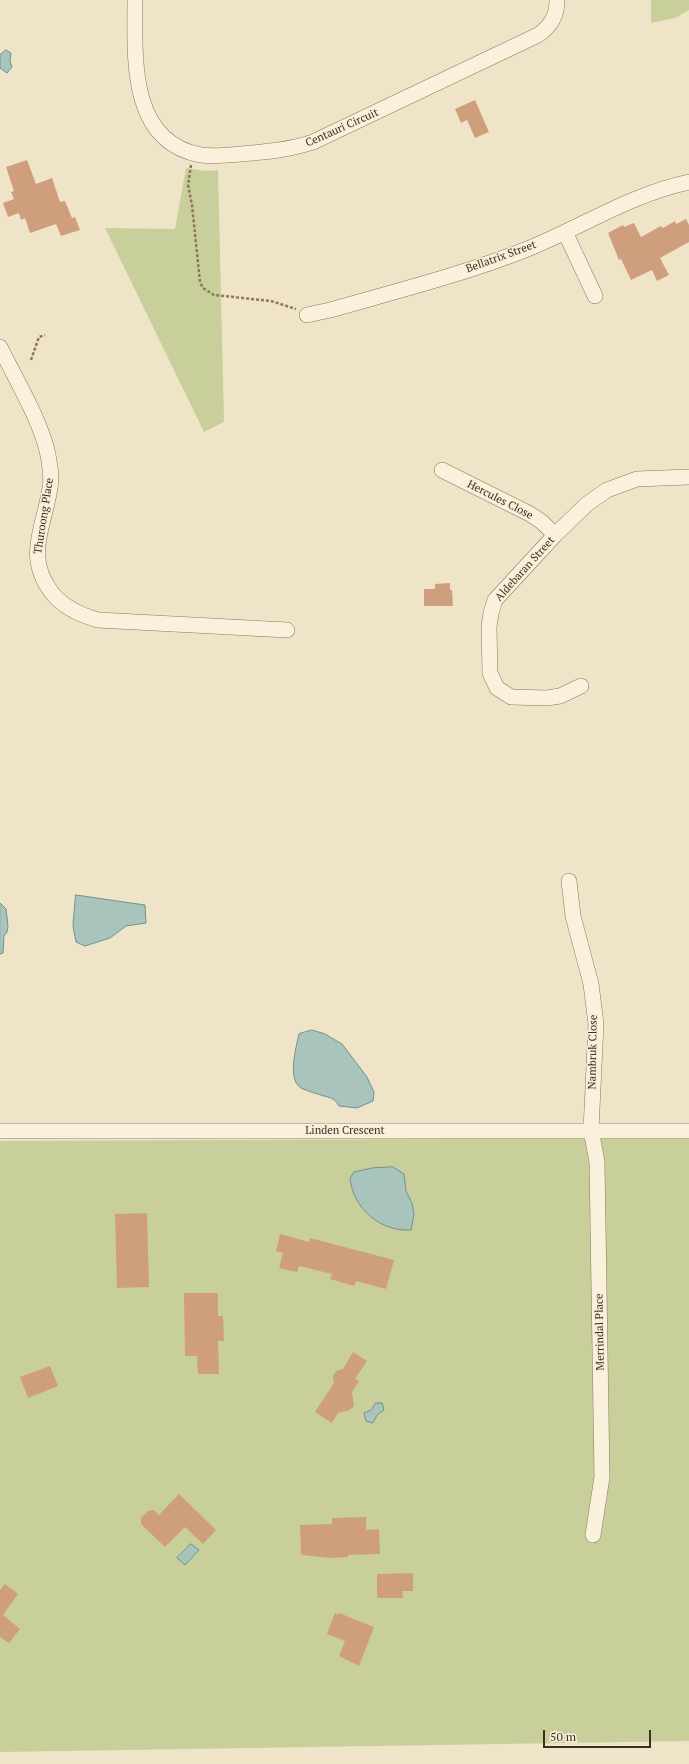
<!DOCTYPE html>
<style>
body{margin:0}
#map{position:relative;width:689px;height:1764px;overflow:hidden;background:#f0e4c8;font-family:"PT Serif",serif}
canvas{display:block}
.scale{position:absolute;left:543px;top:1730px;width:108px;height:18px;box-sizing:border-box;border:2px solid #3d2e20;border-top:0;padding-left:5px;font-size:12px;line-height:14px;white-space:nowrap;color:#3d2e20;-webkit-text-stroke:3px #f7eed8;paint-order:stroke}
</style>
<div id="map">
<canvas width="689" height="1764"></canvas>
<div class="scale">50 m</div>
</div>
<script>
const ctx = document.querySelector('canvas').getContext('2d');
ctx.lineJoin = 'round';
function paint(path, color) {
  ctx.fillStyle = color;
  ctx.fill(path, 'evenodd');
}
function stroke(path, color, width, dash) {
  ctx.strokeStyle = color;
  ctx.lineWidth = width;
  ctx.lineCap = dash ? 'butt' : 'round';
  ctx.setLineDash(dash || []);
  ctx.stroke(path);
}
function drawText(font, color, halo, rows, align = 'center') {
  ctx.font = font + ' "PT Serif",serif';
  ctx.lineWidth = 3;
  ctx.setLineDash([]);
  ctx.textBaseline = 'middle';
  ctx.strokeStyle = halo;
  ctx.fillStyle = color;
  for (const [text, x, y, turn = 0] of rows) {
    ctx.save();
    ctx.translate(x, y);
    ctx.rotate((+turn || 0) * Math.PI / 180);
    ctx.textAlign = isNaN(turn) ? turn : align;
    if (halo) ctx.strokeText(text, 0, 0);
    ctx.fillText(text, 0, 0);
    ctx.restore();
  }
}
paint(new Path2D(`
 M651 0H689V10L675 18 651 23Z
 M186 168 205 171 218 170 224 422 204 432 105 228 175 229Z
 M689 1138V1741L0 1752V1141Z`), '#c9cf9b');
const water = new Path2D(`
 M6 50 11 53 10 61 12 67 7 73 0 68V55Z
 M76 895 145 905 146 923 126 926 110 938 85 946 76 942 73 926Z
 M0 903 6 909 8 926 7 932 4 936 3 953 0 954Z
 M312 1030 325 1034 342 1044 367 1077 374 1092 373 1101 357 1108 339 1106C335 1099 332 1098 324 1096 318 1094 310 1092 303 1089 286 1082 296 1048 299 1034Z
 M393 1167 404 1174 406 1191 412 1203 414 1214 411 1230C381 1232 353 1209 350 1178L354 1172 372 1168Z
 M376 1403H382L384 1410 377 1415 373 1423 366 1421 364 1413 371 1410Z
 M191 1544 199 1550 185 1565 177 1558Z`);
paint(water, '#a9c4bc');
stroke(water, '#6f938a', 1);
paint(new Path2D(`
 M475 100 489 132 475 138 467 120 461 123 455 109Z
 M27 160 36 184 52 178 60 202 65 201 72 218 75 217 80 230 61 236 56 224 30 233 25 218 21 220 19 213 8 217 3 203 14 199 11 192 14 191 6 167Z
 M686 219 689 225V242L660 258 669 275 657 281 652 270 631 280 621 259 619 260 608 233 623 225 624 227 634 223 641 237 661 226 663 228 675 221 676 224Z
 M450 583V590H452L453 606H424V589H435V584Z
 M147 1213 149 1287 117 1288 115 1214Z
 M280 1234 309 1242 310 1238 394 1260 386 1289 356 1281 354 1286 330 1279 332 1274 299 1266 297 1272 279 1268 283 1253 276 1251Z
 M184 1293H218V1316H223L224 1341H218L219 1374H198L197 1356H185Z
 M353 1352 367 1361 355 1379 359 1381 352 1392 354 1406 350 1410 338 1413 332 1423 315 1412 334 1383 333 1376 336 1371 343 1369Z
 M50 1366 58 1386 28 1398 20 1377Z
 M179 1494 216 1530 203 1544 185 1527 165 1547 141 1524V1518L148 1511 154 1510 159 1515Z
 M366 1517V1530L379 1529 380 1554 348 1555V1557L333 1558 301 1555 300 1525 332 1524V1518Z
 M413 1573V1591H402L403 1598H377V1574Z
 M5 1584 18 1594 3 1615 20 1629 9 1643 0 1637V1590Z
 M335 1613 338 1615 339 1613 374 1627 359 1666 339 1656 345 1641 327 1634Z`), '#cf9f7d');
const minor = new Path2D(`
 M135 0C135 56 128 142 201 155 214 157 228 155 241 154 265 152 289 150 313 142L538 35C551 26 557 16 557 0
 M565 232 595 296
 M307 315 330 310C397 291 465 274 530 248 583 226 632 194 689 182
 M0 347C15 378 42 423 48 455 50 466 52 477 50 488 44 528 24 556 52 593 64 608 80 615 98 620L287 630
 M442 470 530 514 542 522 555 535
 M581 686 560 696 547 698 511 697 497 688 490 673 489 627 491 613 495 600 555 535 587 504 607 490 637 479 689 477
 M569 881 573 916 591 984 596 1024 591 1130 597 1162 602 1477 593 1535
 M0 1131H689`);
stroke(minor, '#8d765c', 16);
stroke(new Path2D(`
 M191 165 188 185 192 205 200 282 203 288 214 295 271 301 296 309
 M31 360 39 337 45 335`), '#8d765c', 2.5, [3, 2]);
stroke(minor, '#faf1dc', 15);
drawText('11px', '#3d2e20', '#f7eed8', [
 ["Centauri Circuit",342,128,-24],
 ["Bellatrix Street",501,257,-20],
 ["Hercules Close",500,500,27],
 ["Thuroong Place",44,516,-81],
 ["Aldebaran Street",525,569,-48],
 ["Nambruk Close",593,1052,-89],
 ["Linden Crescent",345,1131],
 ["Merrindal Place",600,1332,-91]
]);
</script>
